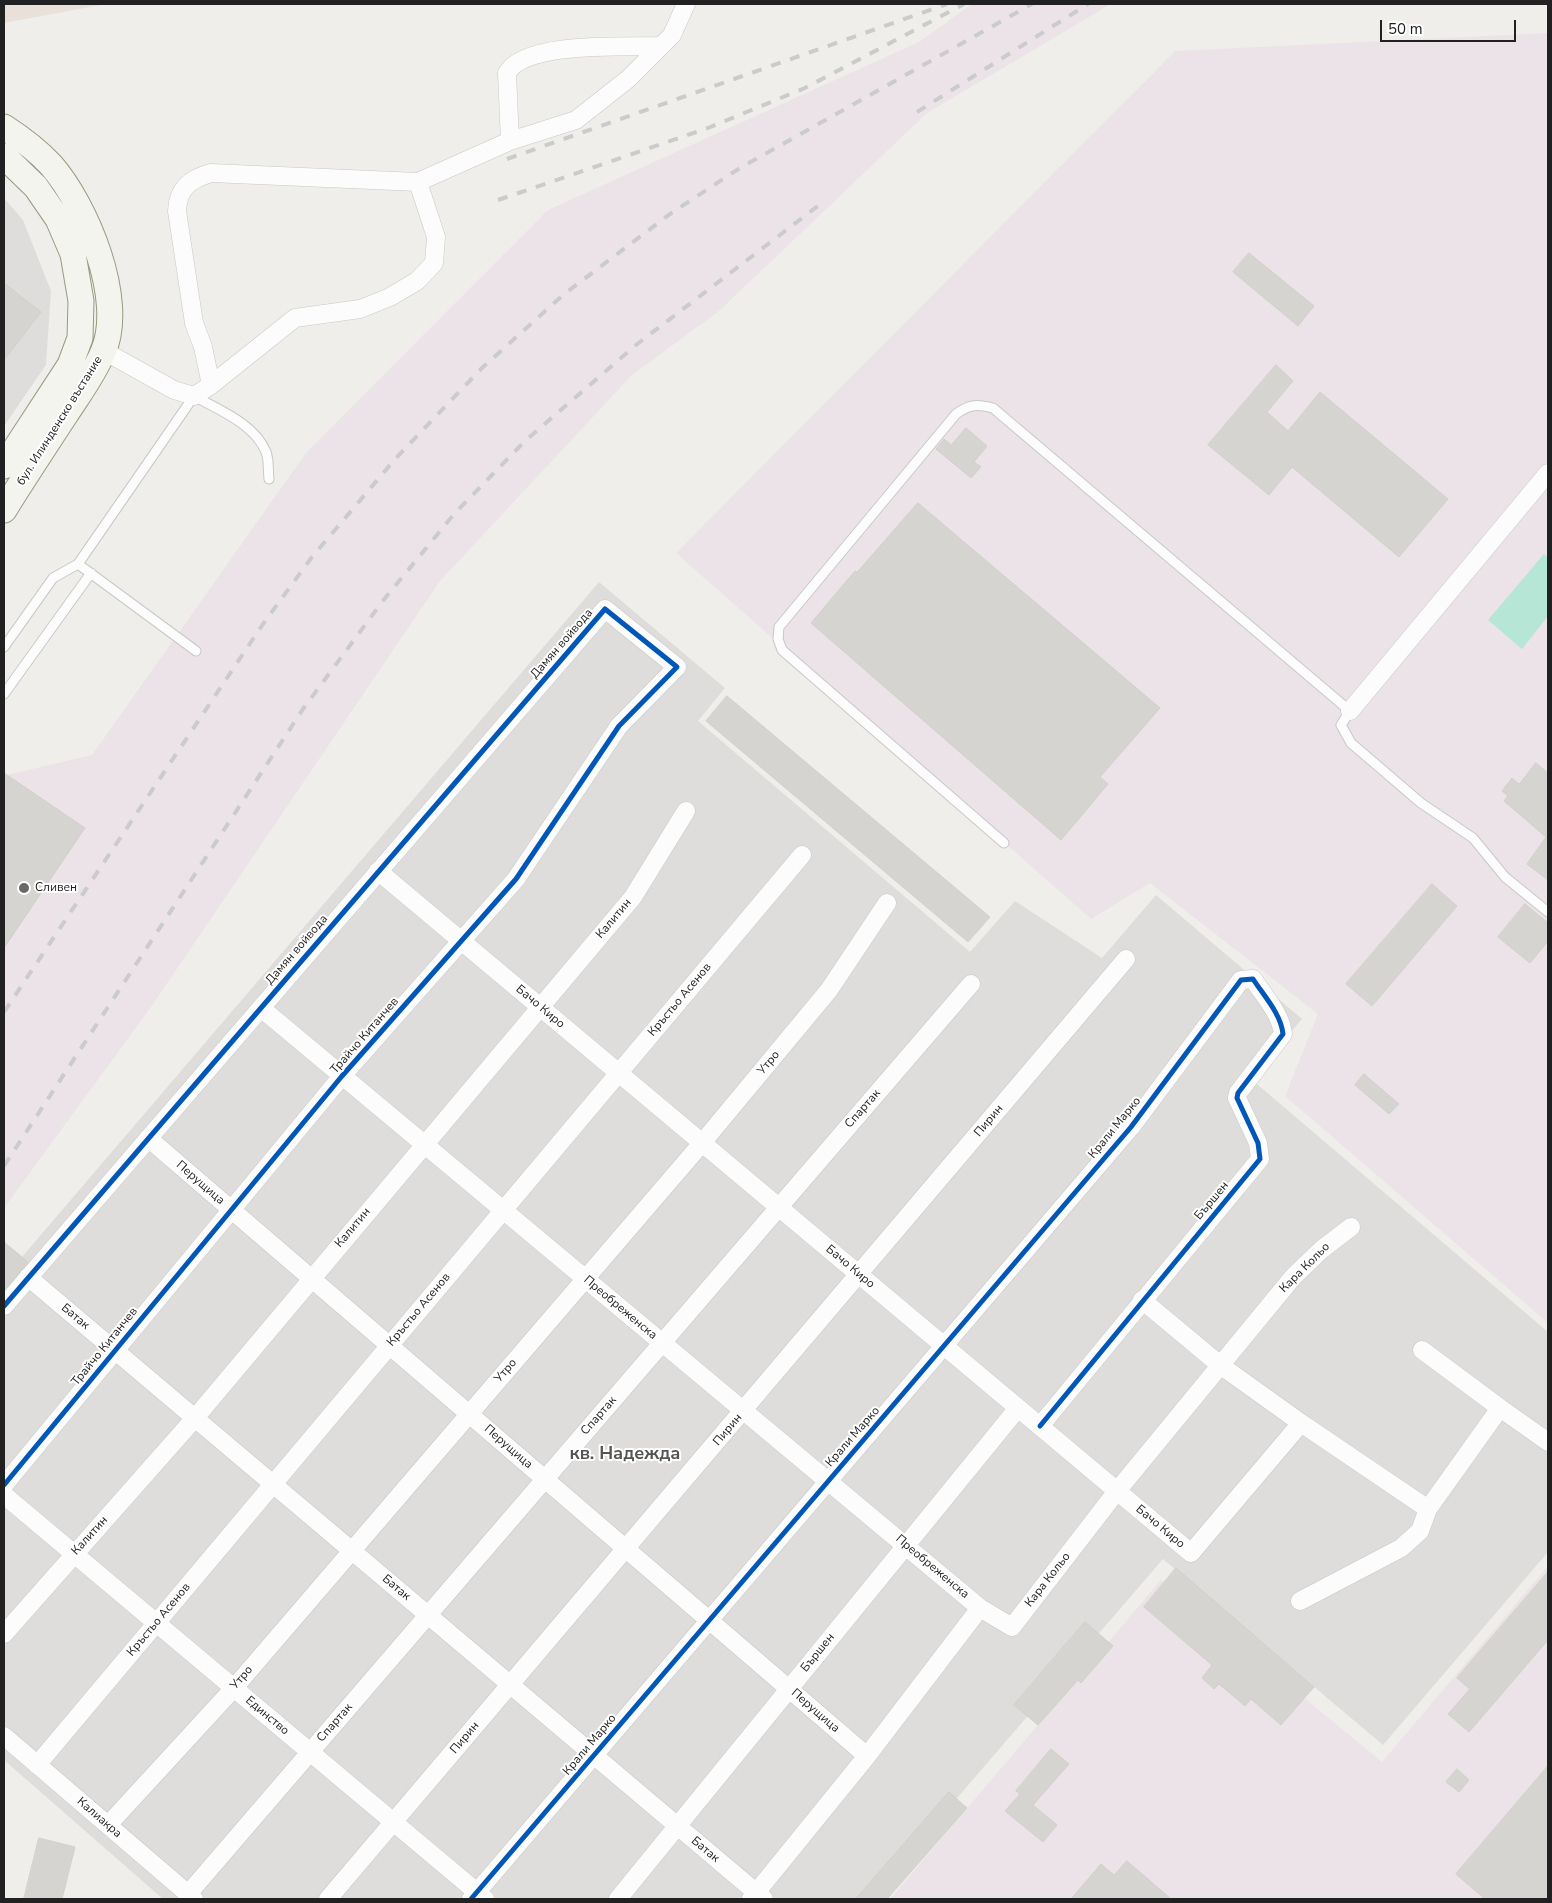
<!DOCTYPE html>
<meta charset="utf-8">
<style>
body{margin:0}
#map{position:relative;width:1552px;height:1903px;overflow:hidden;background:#efeeea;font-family:"Nunito Sans",sans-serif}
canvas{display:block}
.frame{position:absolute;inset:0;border:5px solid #212121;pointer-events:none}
.scale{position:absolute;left:1380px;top:20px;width:136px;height:22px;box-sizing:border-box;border:2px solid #212121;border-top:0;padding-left:6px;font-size:15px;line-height:18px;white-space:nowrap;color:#212121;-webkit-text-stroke:4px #fff;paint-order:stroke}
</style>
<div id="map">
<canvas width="1552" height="1903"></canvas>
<div class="frame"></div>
<div class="scale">50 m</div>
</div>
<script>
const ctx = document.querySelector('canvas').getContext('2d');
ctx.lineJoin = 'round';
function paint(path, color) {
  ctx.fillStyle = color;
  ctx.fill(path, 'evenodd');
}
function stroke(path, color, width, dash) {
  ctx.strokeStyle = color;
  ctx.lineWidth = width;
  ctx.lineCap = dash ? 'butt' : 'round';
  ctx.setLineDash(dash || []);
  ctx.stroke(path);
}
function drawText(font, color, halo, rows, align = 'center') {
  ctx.font = font + ' "Nunito Sans",sans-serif';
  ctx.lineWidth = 4;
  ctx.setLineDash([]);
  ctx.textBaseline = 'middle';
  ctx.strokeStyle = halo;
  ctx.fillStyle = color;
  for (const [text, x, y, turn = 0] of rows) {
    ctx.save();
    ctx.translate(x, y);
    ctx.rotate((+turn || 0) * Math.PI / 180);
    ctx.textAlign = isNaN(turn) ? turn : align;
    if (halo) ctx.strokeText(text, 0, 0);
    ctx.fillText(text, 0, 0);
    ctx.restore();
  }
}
paint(new Path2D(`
 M4 198 23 220 51 291 46 365 4 426Z
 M599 582 725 688 698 721 970 952 1015 901 1102 958 1156 895 1302 1019 1251 1079 1548 1332V1552L1383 1745 1163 1559 870 1899H163L4 1760V1278Z`), '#dedddb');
paint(new Path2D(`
 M972 4H1111L927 113 719 311 632 375 440 581 151 1007 4 1208V780L7 775 92 755 306 453 548 210 919 42Z
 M1548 33V1323L1285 1096 1318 1014 1150 883 1091 919 676 553 1175 51Z
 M1548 1566V1899H890L1161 1580 1382 1762Z`), '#ece3e8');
paint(new Path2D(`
 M4 4H106L4 23Z`), '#e9e0da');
paint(new Path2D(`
 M1544 554 1548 558V616L1522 649 1488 620Z`), '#b6e6d5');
const building = new Path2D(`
 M1249 253 1314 306 1298 326 1233 272Z
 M4 283 41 312 4 360Z
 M1276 365 1293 381 1267 412 1288 431 1320 392 1448 499 1399 557 1292 467 1269 495 1208 445Z
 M966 428 987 446 974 462 981 467 971 478 936 449 944 439 951 445Z
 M918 503 1160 708 1100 777 1108 784 1061 840 811 623 855 571 857 572Z
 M727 696 990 917 968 942 706 721Z
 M1536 763 1548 773V880L1527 864 1546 837 1504 801 1508 796 1502 791 1512 778 1519 784Z
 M4 773 85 828 4 948Z
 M1432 884 1457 906 1372 1006 1346 984Z
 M1525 904 1548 923V941L1530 963 1498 937Z
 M1364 1074 1399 1104 1389 1114 1355 1085Z
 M4 1242 28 1262 4 1290Z
 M1176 1568 1314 1687 1281 1725 1251 1699 1245 1706 1219 1684 1214 1689 1202 1678 1212 1665 1144 1607Z
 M1548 1572V1640L1469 1732 1448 1714 1470 1689 1457 1678Z
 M1085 1622 1113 1646 1081 1683 1078 1680 1038 1725 1014 1705Z
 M1051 1749 1069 1764 1033 1805 1057 1825 1043 1842 1005 1811 1020 1794 1016 1791Z
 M1548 1766V1899H1485L1456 1874Z
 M1457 1769 1469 1780 1459 1792 1446 1782Z
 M949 1792 967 1808 887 1899H856Z
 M39 1838 75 1847 62 1899H24Z
 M1127 1861 1171 1899H1071L1101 1864 1114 1875Z`);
paint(building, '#d6d4d1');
stroke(building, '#d2d0cb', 1);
const lane = new Path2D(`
 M78 564 196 651
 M4 647 53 578 78 564 194 396C219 410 255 424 266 452 269 459 268 471 269 479
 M4 694 91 573
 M1004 843 782 650 778 639 779 627 956 414C970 404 977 404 993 408L1350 711 1341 725 1351 743 1421 803 1473 838 1505 877 1548 912`);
const street = new Path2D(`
 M510 141 507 73C525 41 626 47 660 46
 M418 182 510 141 576 120 628 79 672 35 686 4
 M104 351 174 390 194 396 211 385 295 318 360 309 390 297 417 281 434 263 436 237 418 182 211 173C190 179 178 188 177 211L194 323 203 347 211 385
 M1350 711 1548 473
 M378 871 1191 1553 1301 1423
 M261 1008 980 1608
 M148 1138 867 1756
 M28 1277 764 1899
 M1142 1300 1220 1365 1301 1423 1428 1509 1420 1531 1401 1548 1300 1601
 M4 1306 605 609 677 667 619 726 516 879 342 1076 4 1485
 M1422 1350 1500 1408
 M4 1495 485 1899
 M1428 1509 1500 1408 1548 1442
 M4 1634 195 1418 633 897 686 811
 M4 1736 194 1899
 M37 1765 802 855
 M108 1825 234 1688 702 1143 829 990 887 903
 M188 1894 971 984
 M328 1899 1126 959
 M471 1899 1131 1127 1241 980 1253 979C1264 996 1281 1014 1283 1034L1238 1093 1237 1098 1258 1143 1260 1159 1040 1426
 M618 1899 1018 1408
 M751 1899 867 1756 980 1608 1012 1627 1117 1491 1293 1277 1321 1250 1351 1227`);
const secondary = new Path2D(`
 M4 127C21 138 37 150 51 165 86 205 126 300 103 352 94 374 79 394 66 414 45 446 24 478 4 510
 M4 156 36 187 58 219 73 254 81 301 80 338 70 365 4 466`);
stroke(lane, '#c8c8c6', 11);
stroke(street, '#c8c8c6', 19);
stroke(secondary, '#969a81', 27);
stroke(lane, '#fdfcfc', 9);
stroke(street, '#fdfcfc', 18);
stroke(secondary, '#f3f4ed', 25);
stroke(new Path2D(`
 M917 112 1088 4
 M507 159 947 4
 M498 200 708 128 805 88 964 4
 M4 1012 263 624 312 557 396 458 482 368 563 295 670 214 740 168 1032 4
 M4 1166 303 709 382 602 454 514 525 441 636 345 823 202`), '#cbcbcb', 4, [10, 10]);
stroke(new Path2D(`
 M4 1306 605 609 677 667 619 726 516 879 342 1076 4 1485
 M471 1899 1131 1127 1241 980 1253 979C1264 996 1281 1014 1283 1034L1238 1093 1237 1098 1258 1143 1260 1159 1040 1426`), '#0057b8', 5);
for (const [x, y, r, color] of [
 [24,888,6,"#696967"]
]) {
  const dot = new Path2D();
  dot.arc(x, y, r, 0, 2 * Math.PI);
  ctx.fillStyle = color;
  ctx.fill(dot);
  stroke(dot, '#fff', 2);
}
drawText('12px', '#212121', '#fff', [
 ["бул. Илинденско въстание",60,421,-58],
 ["Дамян войвода",562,644,-49],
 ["Калитин",614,919,-50],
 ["Дамян войвода",297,950,-49],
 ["Кръстьо Асенов",680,1000,-50],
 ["Бачо Киро",540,1007,40],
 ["Трайчо Китанчев",365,1036,-49],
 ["Утро",769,1063,-50],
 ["Спартак",863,1109,-49],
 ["Пирин",989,1121,-50],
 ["Крали Марко",1115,1128,-51],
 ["Перущица",200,1183,41],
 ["Бършен",1212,1201,-50],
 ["Калитин",353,1228,-50],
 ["Бачо Киро",850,1267,40],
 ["Кара Кольо",1305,1268,-45],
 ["Преобреженска",620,1308,40],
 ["Кръстьо Асенов",419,1310,-50],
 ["Батак",75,1317,40],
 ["Трайчо Китанчев",105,1347,-51],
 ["Утро",506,1371,-49],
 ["Спартак",599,1416,-49],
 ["Пирин",728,1430,-50],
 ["Крали Марко",853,1437,-49],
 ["Перущица",508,1447,41],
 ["Бачо Киро",1160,1527,40],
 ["Калитин",90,1536,-48],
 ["Преобреженска",932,1567,40],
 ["Кара Кольо",1048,1580,-52],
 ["Батак",396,1588,40],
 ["Кръстьо Асенов",159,1620,-50],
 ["Бършен",818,1653,-51],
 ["Утро",242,1678,-49],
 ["Перущица",815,1711,41],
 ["Единство",267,1716,40],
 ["Спартак",335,1723,-49],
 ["Пирин",465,1738,-50],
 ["Крали Марко",590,1745,-50],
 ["Калиакра",99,1818,41],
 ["Батак",705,1850,40]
]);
drawText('12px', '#212121', '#fff', [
 ["Сливен",35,888]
], 'left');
drawText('bold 18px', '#545454', '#fff', [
 ["кв. Надежда",625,1455]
]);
</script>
